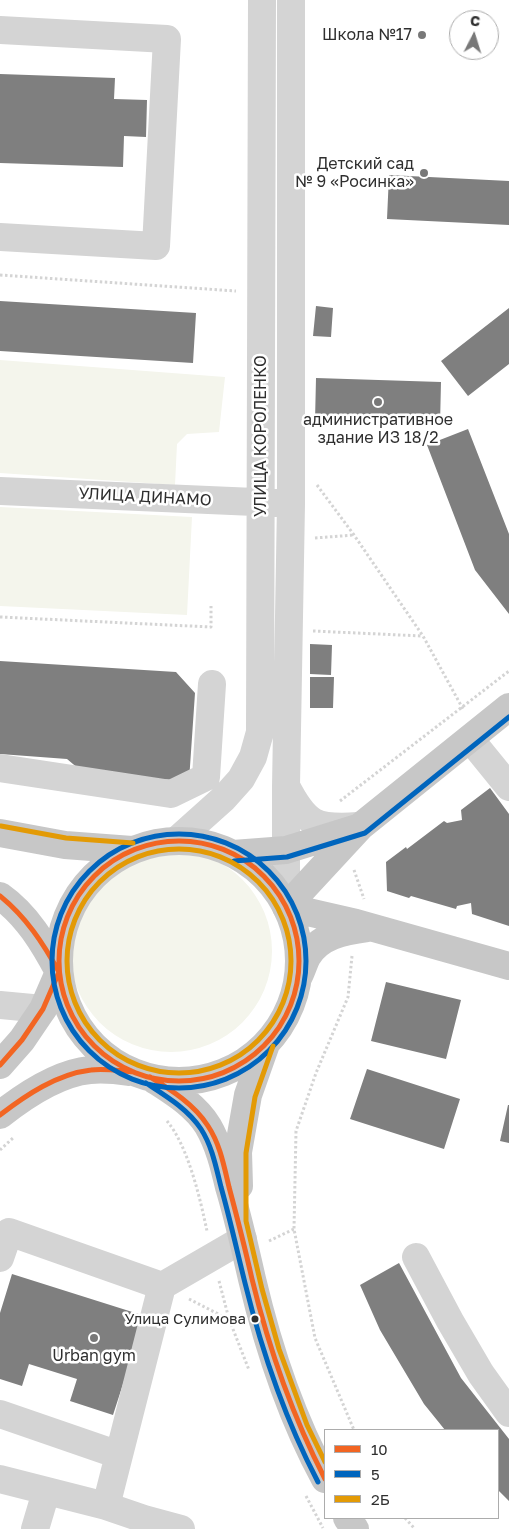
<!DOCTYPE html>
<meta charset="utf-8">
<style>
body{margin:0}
#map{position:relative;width:509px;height:1529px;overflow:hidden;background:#fff;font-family:"Golos Text",sans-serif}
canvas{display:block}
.legend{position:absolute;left:324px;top:1429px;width:175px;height:90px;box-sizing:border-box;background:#fff;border:1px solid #acacac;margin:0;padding:6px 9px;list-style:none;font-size:15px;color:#2f2f2f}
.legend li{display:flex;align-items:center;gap:10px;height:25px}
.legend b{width:25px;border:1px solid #acacac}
.north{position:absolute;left:449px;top:10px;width:50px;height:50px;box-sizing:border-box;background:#fff;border:1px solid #acacac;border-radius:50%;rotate:5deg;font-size:14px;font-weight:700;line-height:20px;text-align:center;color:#2f2f2f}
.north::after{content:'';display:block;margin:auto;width:18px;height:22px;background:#787878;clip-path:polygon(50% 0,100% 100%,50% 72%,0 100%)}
</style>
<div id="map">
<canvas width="509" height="1529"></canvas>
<ul class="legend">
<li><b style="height:6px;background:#f26522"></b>10</li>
<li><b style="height:6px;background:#0065bd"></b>5</li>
<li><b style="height:6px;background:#e39a05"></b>2Б</li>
</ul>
<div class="north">С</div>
</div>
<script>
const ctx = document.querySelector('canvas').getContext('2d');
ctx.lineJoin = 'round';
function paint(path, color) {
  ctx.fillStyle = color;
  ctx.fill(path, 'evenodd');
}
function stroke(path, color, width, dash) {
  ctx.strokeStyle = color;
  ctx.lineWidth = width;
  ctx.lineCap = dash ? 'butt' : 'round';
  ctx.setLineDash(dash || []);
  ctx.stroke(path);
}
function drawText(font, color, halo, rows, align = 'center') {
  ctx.font = font + ' "Golos Text",sans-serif';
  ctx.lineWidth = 5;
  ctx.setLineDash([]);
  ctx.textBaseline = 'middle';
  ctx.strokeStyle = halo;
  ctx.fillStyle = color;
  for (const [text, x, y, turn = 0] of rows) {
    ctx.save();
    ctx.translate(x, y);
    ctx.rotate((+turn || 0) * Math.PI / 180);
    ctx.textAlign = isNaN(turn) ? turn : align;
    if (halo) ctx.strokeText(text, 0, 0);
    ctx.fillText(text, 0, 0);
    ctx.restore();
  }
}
paint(new Path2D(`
 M0 360 225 377 219 432 187 434 177 444 175 485 0 473Z
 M0 507 192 517 187 615 0 606Z
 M70 951a101 101 0 1 1 202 0a101 101 0 1 1-202 0Z`), '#f4f5ec');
paint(new Path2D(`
 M0 74 115 78 114 99 147 100 146 137 124 136 123 167 0 163Z
 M389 175 509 181V225L387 219Z
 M0 301 196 313 193 363 0 351Z
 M316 306 333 308 331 337 313 336Z
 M509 308V364L468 396 441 361Z
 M316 378 441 382 440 425 315 421Z
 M468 429 509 534V614L475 570 427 445Z
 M310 644 332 645 331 675 310 674Z
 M0 661 176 672 195 693 189 781 85 774 67 759 0 754Z
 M310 677H334L333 708H310Z
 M490 788 509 814V926L472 914 471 903 457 906 456 909 411 896 409 898 387 891 386 862 406 847 407 849 444 821 447 823 462 820 461 810Z
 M386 982 461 1000 446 1059 371 1041Z
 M367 1069 460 1099 444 1149 350 1119Z
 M508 1105H509V1143L500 1141Z
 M399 1263 461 1378 509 1439V1501L498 1490V1430H445L424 1404 380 1330 360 1285Z
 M12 1274 145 1316 113 1415 70 1401 77 1379 29 1364 22 1386 0 1379V1313Z`), '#7f7f7f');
stroke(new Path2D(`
 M0 275 236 291
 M317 485 354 535 423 636 463 709
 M315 538 354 535
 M0 617 211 627V606
 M313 631 422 636
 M340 801 509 671
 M354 870 364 899
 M352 956 348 997 316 1073 296 1131 294 1229 315 1338 354 1430
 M167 1121C188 1146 200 1198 207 1231
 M0 1150 14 1137
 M269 1241 294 1229
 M219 1281 229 1319 249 1370
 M189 1299 228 1319
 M306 1496 323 1528
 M405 1518 415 1529`), '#d4d4d4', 3, [2.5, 2.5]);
stroke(new Path2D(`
 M0 30 167 39 156 246 0 237
 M0 491 278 503
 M470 739 509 787
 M0 768 171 794 206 777 212 684
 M286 786C306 825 316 829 358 826
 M176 841 224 798 241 779 253 757 260 732 262 0
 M286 907V786L291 504V0
 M0 1005 43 1009
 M416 1257 450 1321 481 1374 509 1413
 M0 1258 9 1232 162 1286
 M0 1414 119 1455
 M0 1479 106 1506 144 1519 181 1529
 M106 1506 162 1286 243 1239
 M35 1529 46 1492`), '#d4d4d4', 28);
stroke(new Path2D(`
 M0 833 65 845 132 850
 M59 961a120 120 0 1 1 240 0a120 120 0 1 1-240 0Z
 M233 854 286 850 360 827
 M0 896C27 915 44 944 59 972
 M286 907 361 826 509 707
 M286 907 356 923 509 966
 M299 976C302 970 304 963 307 957 319 936 344 931 367 928
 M0 1065 22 1040 43 1009 59 972
 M153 1079C173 1092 195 1105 208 1126 219 1145 224 1166 229 1187 238 1217 245 1248 252 1279 268 1347 291 1417 325 1479
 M0 1115C24 1096 59 1073 90 1070 103 1069 116 1070 129 1072
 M239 1186 238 1152 248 1095 266 1044
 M347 1518 355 1529`), '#c7c7c7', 28);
stroke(new Path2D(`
 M59 961a120 120 0 1 1 240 0a120 120 0 1 1-240 0Z
 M0 896C26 917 43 943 59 972
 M0 1065 22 1040 43 1009 59 972
 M150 1077C171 1090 194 1104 208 1126 220 1144 224 1166 229 1187 237 1217 245 1248 252 1279 269 1349 292 1415 325 1479
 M0 1115C26 1095 57 1074 91 1070 105 1068 120 1071 134 1072`), '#f26522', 5);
stroke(new Path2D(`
 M52 961a127 127 0 1 1 254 0a127 127 0 1 1-254 0Z
 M234 861 287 857 365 833 509 717
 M146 1083C166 1096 188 1109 201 1129 212 1146 216 1167 221 1187 230 1219 237 1251 245 1283 262 1352 285 1419 318 1482`), '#0065bd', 5);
stroke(new Path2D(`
 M1 826 66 838 133 843
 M67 961a112 112 0 1 1 224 0a112 112 0 1 1-224 0Z
 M273 1046 255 1097 246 1153V1221L262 1289 279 1349 307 1425 325 1462`), '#e39a05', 5);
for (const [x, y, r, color] of [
 [422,35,5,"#787878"],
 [424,173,5,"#787878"],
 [378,402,5,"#787878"],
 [255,1319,4.5,"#2f2f2f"],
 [94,1338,5,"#787878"]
]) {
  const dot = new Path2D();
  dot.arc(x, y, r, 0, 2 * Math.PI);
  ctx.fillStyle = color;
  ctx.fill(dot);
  stroke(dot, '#fff', 2);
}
drawText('15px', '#2f2f2f', '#fff', [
 ["Улица Сулимова",246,1319]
], 'right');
drawText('16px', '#2f2f2f', '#fff', [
 ["Школа №17",412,35],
 ["Детский сад",414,164],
 ["№ 9 «Росинка»",414,182],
 ["административное",378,420,"center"],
 ["здание ИЗ 18/2",378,438,"center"],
 ["Urban gym",94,1356,"center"]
], 'right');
drawText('16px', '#2f2f2f', '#fff', [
 ["УЛИЦА КОРОЛЕНКО",261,436,-90],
 ["УЛИЦА ДИНАМО",145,497,3]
]);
</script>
